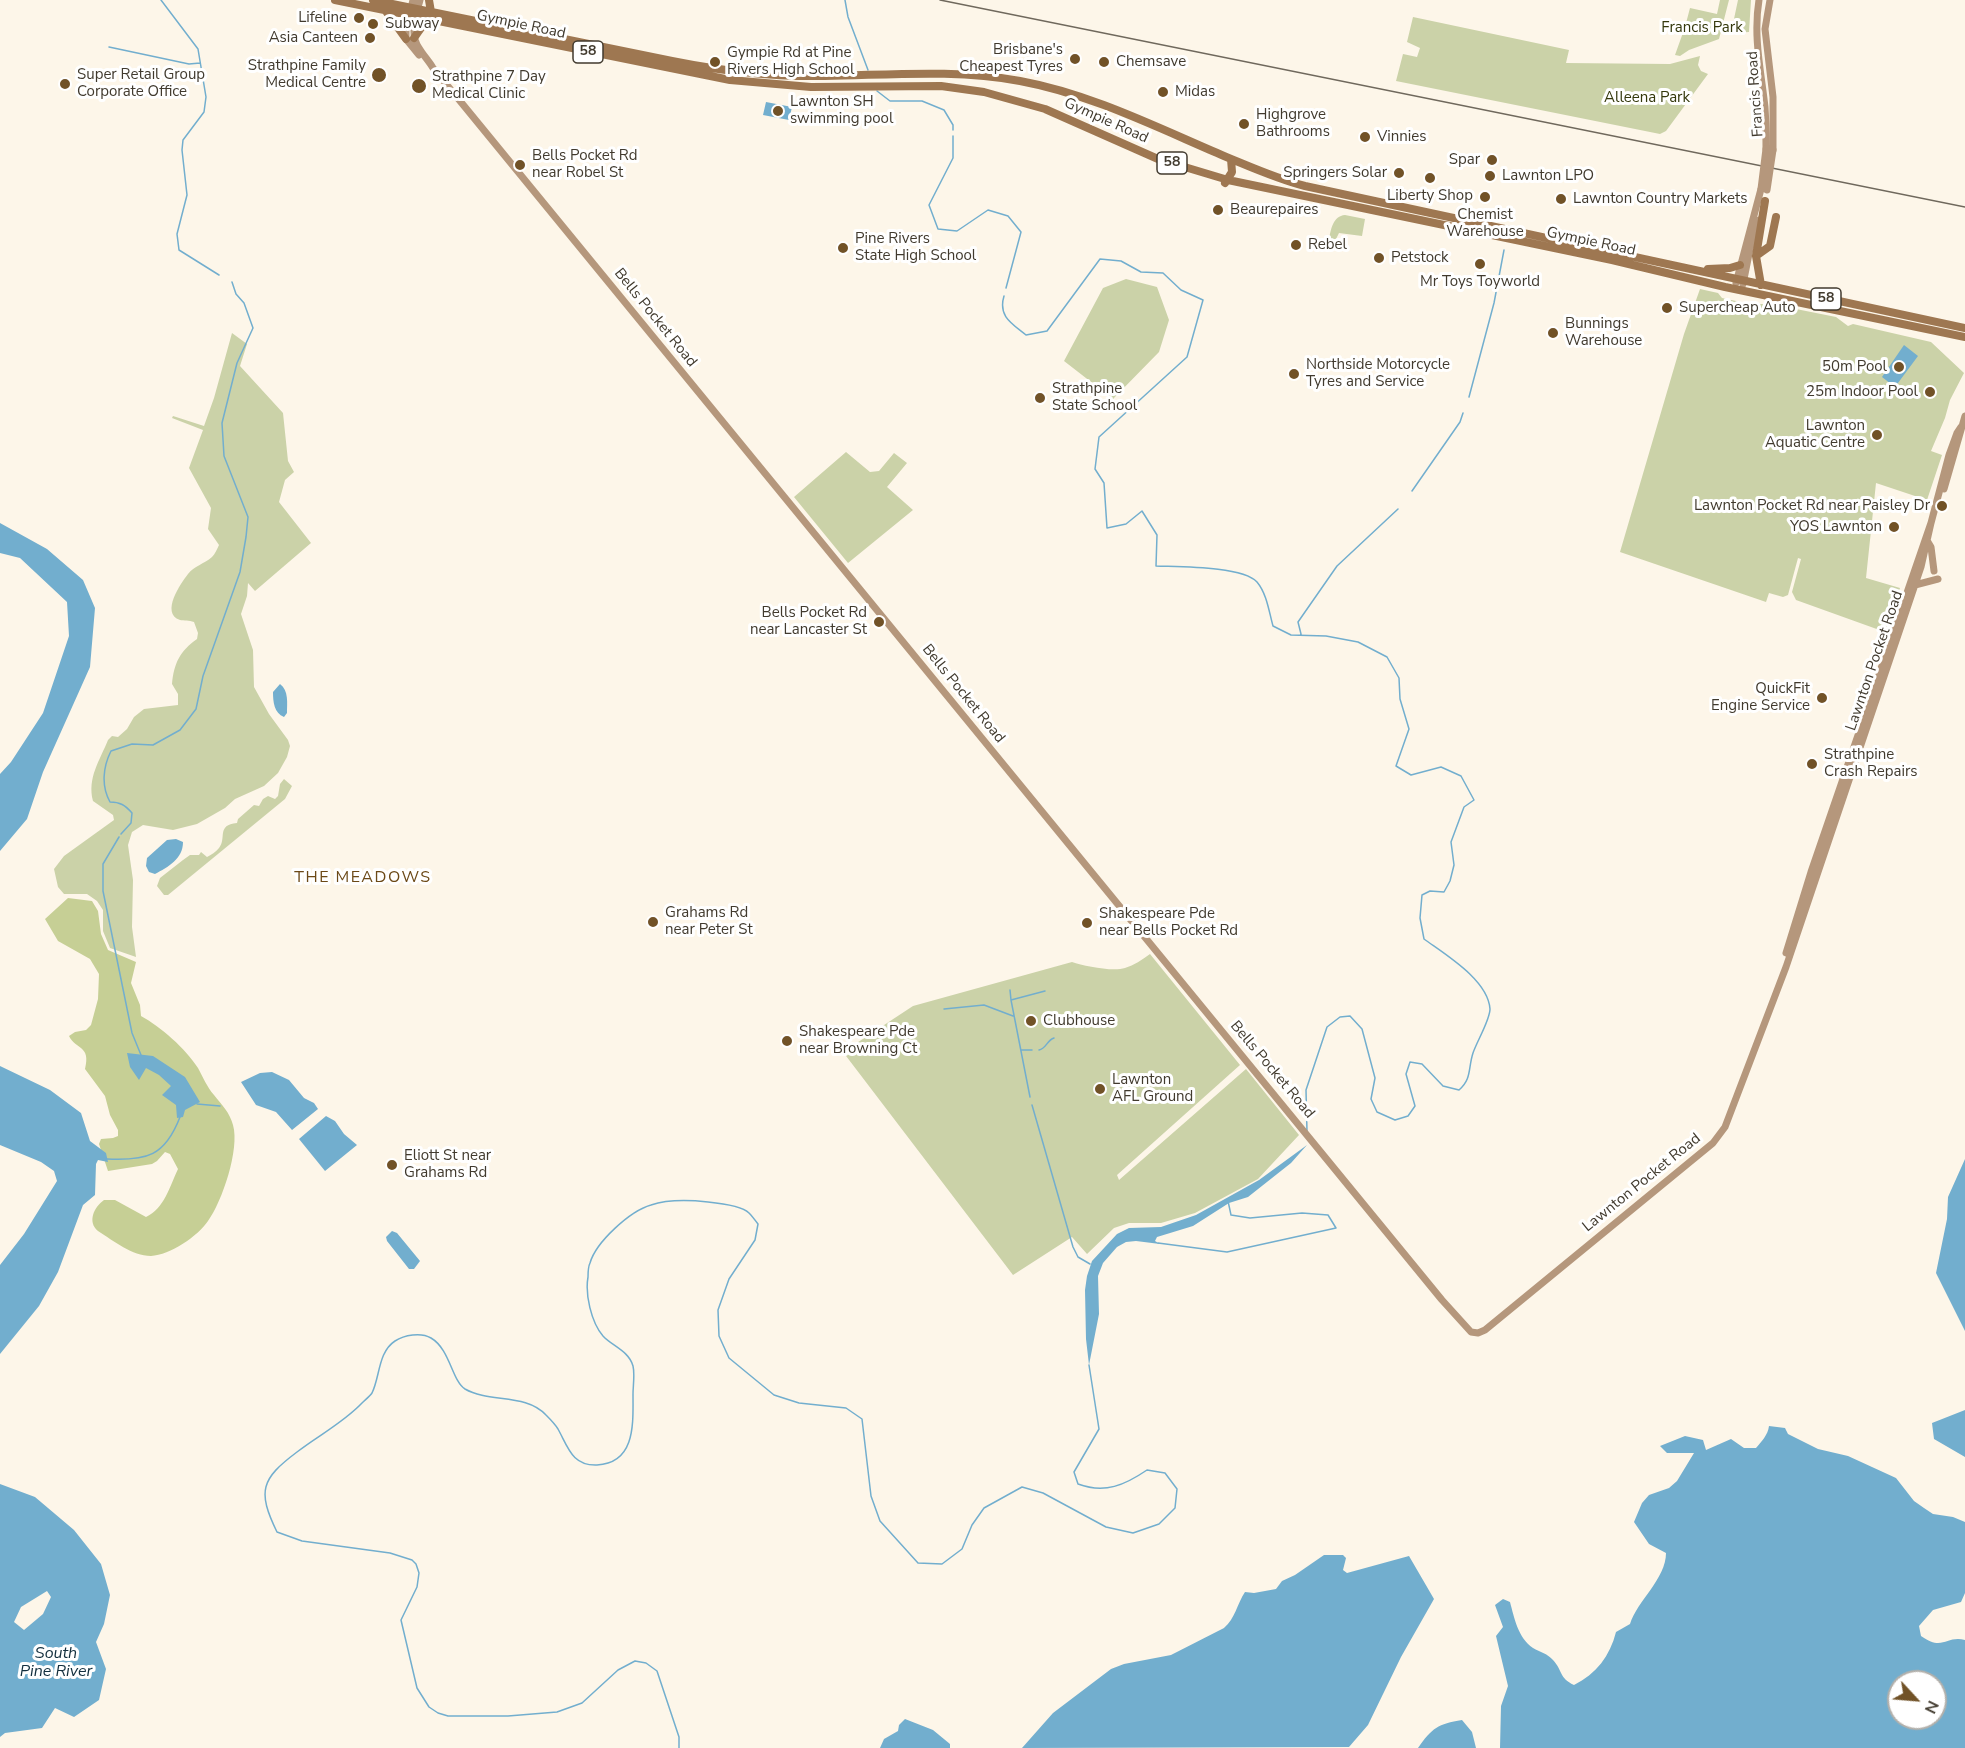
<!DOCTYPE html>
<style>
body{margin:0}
#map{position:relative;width:1965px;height:1748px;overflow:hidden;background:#fdf6e9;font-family:"Nunito Sans",sans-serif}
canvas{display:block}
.north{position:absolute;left:1887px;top:1670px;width:60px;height:60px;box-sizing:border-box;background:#fff;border:2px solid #b3b0ab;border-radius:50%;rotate:116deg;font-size:16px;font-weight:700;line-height:24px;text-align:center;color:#413a2e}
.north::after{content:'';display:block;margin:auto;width:21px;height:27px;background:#715227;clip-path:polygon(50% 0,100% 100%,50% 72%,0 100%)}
</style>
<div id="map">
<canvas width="1965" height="1748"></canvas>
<div class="north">N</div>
</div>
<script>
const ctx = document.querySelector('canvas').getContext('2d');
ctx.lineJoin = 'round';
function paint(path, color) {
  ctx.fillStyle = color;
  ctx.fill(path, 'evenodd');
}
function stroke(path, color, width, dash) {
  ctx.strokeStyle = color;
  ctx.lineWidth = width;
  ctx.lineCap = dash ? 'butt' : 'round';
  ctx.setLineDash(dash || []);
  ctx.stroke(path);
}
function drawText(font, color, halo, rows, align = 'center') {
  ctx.font = font + ' "Nunito Sans",sans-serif';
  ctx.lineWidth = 6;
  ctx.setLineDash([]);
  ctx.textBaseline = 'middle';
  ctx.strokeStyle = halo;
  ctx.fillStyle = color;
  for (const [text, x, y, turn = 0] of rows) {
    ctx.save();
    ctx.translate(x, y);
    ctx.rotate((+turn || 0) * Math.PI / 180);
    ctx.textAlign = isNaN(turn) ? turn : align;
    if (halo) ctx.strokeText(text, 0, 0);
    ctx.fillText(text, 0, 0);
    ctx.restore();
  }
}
paint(new Path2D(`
 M1720 0H1729L1719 39 1689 50 1680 56 1675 55 1685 27 1690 8 1717 14Z
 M1738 0H1751L1749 32 1731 33Z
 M1413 17 1569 50 1566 63 1670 64 1700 56 1698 65 1701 71 1708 74 1666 131 1660 134 1396 81 1403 54 1417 57 1420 48 1407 42Z
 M1345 215 1365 219 1362 236 1339 233 1336 239H1329C1331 229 1333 216 1345 215Z
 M1126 279 1157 287 1169 320 1159 352 1113 399 1064 361 1103 288Z
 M1700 289 1718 293 1722 298 1750 304H1771L1836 317 1848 326 1853 324 1931 342 1964 373 1950 400 1945 418 1931 451 1942 455 1927 500 1876 483 1866 578 1900 588 1885 632 1796 600 1792 592 1801 559 1798 558 1788 595 1783 597 1769 593 1766 602 1620 552 1684 334Z
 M232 333 247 344 240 366 283 413 288 461 294 472 285 480 279 502 311 543 255 591 248 583 247 596 241 614 253 650 254 687 269 714 288 740 290 746 287 757 278 773 264 786 235 799 225 808 197 824 173 830 143 825 132 832 128 845 133 880 132 927 136 957 110 948 103 931V910L97 901 87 894H64L58 887 54 869 64 856 114 820 113 815 93 801C87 778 100 760 108 740L112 736 118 737 127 729 134 717 144 709 178 705V694L172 684C174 663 180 651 197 639L198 633 194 622C189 620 184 621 180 620 160 613 181 583 188 574 194 566 204 564 212 557 215 554 217 549 219 545L208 529 211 508 189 468 203 430 172 418 173 416 204 426 214 398Z
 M846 452 870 472 879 471 894 453 907 463 887 487 913 510 848 563 794 497Z
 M284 779 292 786 285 799 168 895H164L157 886 160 878 183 860 190 855H199L201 852 207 857C211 855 216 852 219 848 227 838 216 825 237 823L238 819 254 805 259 806 263 799 268 796 275 799 278 796 280 784Z
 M1150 954 1240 1065 1117 1175 1119 1180 1246 1069 1299 1135 1258 1179 1195 1213 1161 1223H1129L1114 1228 1087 1254 1072 1237 1013 1275 843 1052 913 1006 1072 962C1084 966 1113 972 1125 968 1134 965 1142 960 1150 954Z`), '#cbd2a8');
paint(new Path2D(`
 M68 898 92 901 98 911 101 934 108 950 136 962 131 983 140 1005 141 1016C161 1027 185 1048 198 1068 203 1077 207 1087 214 1095 222 1105 230 1113 233 1125 240 1149 222 1202 208 1221 198 1236 170 1255 151 1256 132 1256 114 1241 98 1231 87 1222 94 1207 104 1200H115L146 1217C164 1209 170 1186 178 1169L170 1154 165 1152 157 1161 152 1164 108 1171 99 1144 101 1139 113 1138 118 1136V1130L110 1115 105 1096 85 1069C91 1045 76 1050 69 1036L75 1032 86 1030 91 1025 98 999 99 974 90 959 58 941 45 919Z`), '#c6cf95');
paint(new Path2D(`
 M766 102 792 107 789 120 763 115Z
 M1904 345 1918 356 1895 387 1882 377Z
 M0 523 47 549 83 580 95 608 90 667 43 772 27 819 0 851V774L11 762 43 713 69 636 67 602 20 558 0 553Z
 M280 684C289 691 287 703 287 713L284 717C274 713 273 702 273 692Z
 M176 839 183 842C183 859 168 867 155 874L149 872 146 866 147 858 167 840Z
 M127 1053 153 1056 185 1077 200 1102 185 1110 183 1117 177 1118 176 1105 162 1095 171 1086 159 1075 146 1068 139 1080 130 1067Z
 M0 1066 50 1090 81 1113 90 1141 106 1153 108 1162 98 1160 96 1164 95 1195 83 1205 58 1272 39 1306 0 1354V1265L24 1234 57 1181 54 1171 41 1162 0 1145Z
 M272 1072 289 1080 304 1098 314 1103 318 1109 292 1130 276 1112 256 1105 241 1082 260 1073Z
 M326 1116 335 1121 344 1134 357 1145 325 1171 299 1139Z
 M1307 1145 1291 1163 1248 1197 1229 1203 1193 1226 1157 1237 1155 1241 1160 1244 1136 1241 1126 1242 1117 1247 1103 1263 1098 1276 1099 1314 1089 1365 1086 1339 1085 1290 1087 1276 1092 1261 1117 1234 1129 1228 1161 1227 1196 1215 1259 1180Z
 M1965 1159V1331L1936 1273 1947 1219 1948 1197Z
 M392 1231 397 1233 420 1261 414 1269H409L387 1241 386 1237Z
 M1965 1410V1457L1934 1439 1932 1423Z
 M1769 1426 1785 1428 1788 1434 1818 1449 1848 1456 1896 1478 1914 1501 1924 1508 1933 1514 1953 1517 1965 1522V1593L1961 1602 1933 1610 1919 1626 1921 1636C1943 1652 1946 1635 1965 1640V1748H1500L1501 1706 1508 1686 1496 1636 1503 1627 1495 1605 1503 1599 1510 1602C1514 1617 1518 1638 1533 1648 1540 1652 1548 1654 1553 1660 1563 1671 1559 1678 1574 1685 1596 1674 1610 1656 1616 1632L1630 1624C1637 1601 1666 1579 1666 1553L1649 1544 1634 1522 1642 1503 1649 1495 1669 1488 1677 1481 1694 1453H1667L1660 1446 1685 1436 1703 1440 1706 1450 1731 1439 1744 1448H1756C1761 1442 1768 1435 1769 1426ZM1899 1682H1935V1718H1899Z
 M0 1484 35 1497 74 1530 101 1564 110 1595 104 1624 96 1642 106 1669 99 1700 74 1717 55 1708 42 1728 5 1733 0 1737ZM47 1591 51 1597 43 1614 24 1630 14 1622 21 1607Z
 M1324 1555H1343L1346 1558 1343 1570 1347 1573 1409 1556 1434 1599 1401 1657 1368 1725 1349 1747 1022 1748 1053 1713 1111 1669 1124 1664 1171 1655 1224 1628C1235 1619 1237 1604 1245 1592L1254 1593 1276 1589 1282 1581 1295 1575Z
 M905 1719 933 1730 950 1744V1748H880L884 1739 898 1731 899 1725Z
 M1462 1720 1472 1732 1476 1748H1418C1432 1728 1438 1724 1462 1720Z`), '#72aece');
stroke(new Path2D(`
 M161 0 198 49 206 97 204 112 183 140 182 150 187 195 177 234 179 250 219 275
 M845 0 848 17 868 70
 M109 47 189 64 200 63
 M877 91 890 101H922L944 110 953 125V130
 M953 136V158L929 205 938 229 957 231 988 210 1008 216 1021 232 1006 288
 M1004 296C998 316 1011 323 1026 335L1047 331 1100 259 1121 261 1141 272 1163 273 1181 290 1203 300 1187 357 1099 437 1095 469 1104 483 1107 528 1126 524 1142 511 1157 535 1156 566C1178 567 1242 566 1257 582 1267 594 1269 612 1273 626L1291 635 1326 636 1358 642 1387 657 1399 678 1400 699 1409 729 1396 766 1411 775 1441 767 1461 776 1474 800 1464 807 1451 842 1454 865 1450 881 1444 892 1430 891 1422 895 1420 918 1424 939C1446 955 1488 980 1490 1009 1490 1020 1477 1041 1473 1053 1468 1068 1472 1079 1459 1090L1443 1086 1422 1064 1410 1062 1406 1074 1415 1106 1408 1116 1395 1120 1377 1112 1371 1099 1375 1078 1362 1029 1350 1016 1340 1017 1327 1027 1306 1090 1307 1132
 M1469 397 1494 303 1504 250
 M1412 491 1460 422 1463 413
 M1301 634 1298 622 1337 566 1398 509
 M121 834 131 823 132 813C125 805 120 802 110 802 101 786 103 767 111 751L132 744 153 745 180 730 196 709 203 676 240 572 246 537 248 517 224 456 222 423 237 363 253 328 244 303 236 294 232 282
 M119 837 103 864V891L132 1033 141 1055
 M1010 990 1011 1000
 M944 1009 984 1005 1013 1016
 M1021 1050H1032
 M1039 1050C1046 1049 1047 1040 1054 1038
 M1030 1097 1011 1000 1045 991
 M197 1104 220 1106
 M1032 1105 1073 1247 1078 1257 1090 1264
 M107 1159C147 1161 165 1156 180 1117
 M1158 1243 1227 1252 1336 1228 1328 1215 1302 1213 1250 1218 1231 1215 1228 1201
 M679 1748V1737L657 1671 646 1663 635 1661 618 1670 582 1703 557 1712 508 1716H448L438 1713 429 1707 417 1688 401 1620 417 1587 419 1573 416 1564 412 1560 390 1553 302 1541 277 1532C257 1491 261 1479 297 1452 319 1435 343 1423 362 1403 365 1400 370 1396 372 1393 380 1377 378 1352 395 1341 404 1335 421 1332 431 1338 450 1349 452 1381 465 1389 489 1403 526 1393 546 1415 550 1419 555 1424 558 1429 568 1447 572 1466 597 1465 636 1463 633 1423 633 1394 633 1386 635 1374 633 1366 629 1351 612 1346 603 1336 591 1322 585 1294 588 1277 588 1272 588 1267 590 1263 596 1242 630 1211 651 1205 669 1199 689 1200 708 1202 718 1203 742 1206 749 1213 752 1216 755 1220 758 1224L755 1240 729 1279 718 1310 719 1336 729 1358 774 1395 799 1403 846 1408 862 1419 871 1496 880 1521 918 1563 942 1564 962 1549 972 1525 984 1508 1022 1487 1043 1493 1106 1527 1133 1533 1159 1524 1175 1508 1177 1489 1165 1473 1147 1470C1125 1485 1105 1494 1078 1484L1074 1472 1099 1429 1089 1365`), '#72aece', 1.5);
stroke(new Path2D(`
 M413 0 406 28V39L419 55
 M420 0C416 15 409 34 419 48 423 55 429 61 433 68L1442 1300 1471 1332 1478 1333 1485 1330 1713 1143 1725 1127 1786 967 1921 567 1931 523
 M1759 0C1753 36 1761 71 1765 107 1766 121 1766 135 1766 149
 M1770 0 1765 29 1773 97V150
 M1736 283 1761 189
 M1743 284 1750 249 1759 220
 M1944 489 1965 416
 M1928 542 1931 547 1934 571
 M1915 585 1938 579
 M1786 953 1811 872 1931 523 1949 455 1957 433 1961 427`), '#b5977c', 7);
stroke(new Path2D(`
 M335 0 730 80 811 87 941 86 984 92 1045 109 1158 159 1228 180 1612 260 1725 287 1965 337
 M373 0 672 61C722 71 774 77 825 76 891 75 955 69 1020 81 1091 94 1158 128 1224 156 1251 167 1277 179 1305 186L1965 328
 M429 0 431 12
 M385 10 406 39
 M414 38 421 28 431 20
 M1225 183 1232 172 1231 159
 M1756 256 1770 246 1776 217
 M1708 269 1730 268 1740 265
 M1761 285 1756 256 1765 201`), '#9e7751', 8);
stroke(new Path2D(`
 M940 0 1965 207`), '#6f685c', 1.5);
stroke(new Path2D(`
 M1761 189 1766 149
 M1767 190 1773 150`), '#b5977c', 7);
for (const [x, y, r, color] of [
 [359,18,6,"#715227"],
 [373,24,6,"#715227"],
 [370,38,6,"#715227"],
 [1075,59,6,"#715227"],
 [715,62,6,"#715227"],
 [1104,62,6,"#715227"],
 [379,75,8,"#715227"],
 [65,84,6,"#715227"],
 [419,86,8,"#715227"],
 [1163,92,6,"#715227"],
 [778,111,6,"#715227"],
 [1244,124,6,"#715227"],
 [1365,137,6,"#715227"],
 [1492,160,6,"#715227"],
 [520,165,6,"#715227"],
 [1399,173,6,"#715227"],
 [1490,176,6,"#715227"],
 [1430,178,6,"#715227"],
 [1485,197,6,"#715227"],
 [1561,199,6,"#715227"],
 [1218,210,6,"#715227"],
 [1296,245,6,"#715227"],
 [843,248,6,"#715227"],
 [1379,258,6,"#715227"],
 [1480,264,6,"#715227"],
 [1667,308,6,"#715227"],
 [1553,333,6,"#715227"],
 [1899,367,6,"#715227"],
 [1294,374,6,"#715227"],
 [1930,392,6,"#715227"],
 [1040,398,6,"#715227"],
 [1877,435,6,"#715227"],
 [1942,506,6,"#715227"],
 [1894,527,6,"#715227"],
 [879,622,6,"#715227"],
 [1822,698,6,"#715227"],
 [1812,764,6,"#715227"],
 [653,922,6,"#715227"],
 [1087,923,6,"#715227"],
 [1031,1021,6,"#715227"],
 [787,1041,6,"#715227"],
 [1100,1089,6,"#715227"],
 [392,1165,6,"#715227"]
]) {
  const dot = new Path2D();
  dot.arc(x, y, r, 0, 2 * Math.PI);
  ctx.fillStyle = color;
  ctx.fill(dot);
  stroke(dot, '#fff', 2);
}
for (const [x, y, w] of [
 [588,52,30],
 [1172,163,30],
 [1826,299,30]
]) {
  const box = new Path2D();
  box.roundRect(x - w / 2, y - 11, w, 22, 4.5);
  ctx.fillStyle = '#fff';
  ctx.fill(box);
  stroke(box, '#413a2e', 1.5);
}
drawText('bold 14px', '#413a2e', null, [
 ["58",588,52],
 ["58",1172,163],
 ["58",1826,299]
]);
drawText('15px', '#413a2e', '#fff', [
 ["Lifeline",347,18,"right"],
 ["Subway",385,24],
 ["Asia Canteen",358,38,"right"],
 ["Brisbane's",1063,50,"right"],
 ["Cheapest Tyres",1063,67,"right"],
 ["Gympie Rd at Pine",727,53],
 ["Rivers High School",727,70],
 ["Chemsave",1116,62],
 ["Strathpine Family",366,66,"right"],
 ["Medical Centre",366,83,"right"],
 ["Super Retail Group",77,75],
 ["Corporate Office",77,92],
 ["Strathpine 7 Day",432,77],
 ["Medical Clinic",432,94],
 ["Midas",1175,92],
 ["Lawnton SH",790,102],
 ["swimming pool",790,119],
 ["Highgrove",1256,115],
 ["Bathrooms",1256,132],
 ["Vinnies",1377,137],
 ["Bells Pocket Rd",532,156],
 ["near Robel St",532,173],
 ["Spar",1480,160,"right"],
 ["Springers Solar",1387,173,"right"],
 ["Lawnton LPO",1502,176],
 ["Liberty Shop",1430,196,"center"],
 ["Lawnton Country Markets",1573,199],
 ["Beaurepaires",1230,210],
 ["Chemist",1485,215,"center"],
 ["Warehouse",1485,232,"center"],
 ["Pine Rivers",855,239],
 ["State High School",855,256],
 ["Rebel",1308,245],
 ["Petstock",1391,258],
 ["Mr Toys Toyworld",1480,282,"center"],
 ["Supercheap Auto",1679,308],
 ["Bunnings",1565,324],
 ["Warehouse",1565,341],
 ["Northside Motorcycle",1306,365],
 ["Tyres and Service",1306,382],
 ["50m Pool",1887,367,"right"],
 ["Strathpine",1052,389],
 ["State School",1052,406],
 ["25m Indoor Pool",1918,392,"right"],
 ["Lawnton",1865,426,"right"],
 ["Aquatic Centre",1865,443,"right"],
 ["Lawnton Pocket Rd near Paisley Dr",1930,506,"right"],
 ["YOS Lawnton",1882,527,"right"],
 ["Bells Pocket Rd",867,613,"right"],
 ["near Lancaster St",867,630,"right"],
 ["QuickFit",1810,689,"right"],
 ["Engine Service",1810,706,"right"],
 ["Strathpine",1824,755],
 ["Crash Repairs",1824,772],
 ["Grahams Rd",665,913],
 ["near Peter St",665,930],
 ["Shakespeare Pde",1099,914],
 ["near Bells Pocket Rd",1099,931],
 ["Clubhouse",1043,1021],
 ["Shakespeare Pde",799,1032],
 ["near Browning Ct",799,1049],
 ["Lawnton",1112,1080],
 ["AFL Ground",1112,1097],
 ["Eliott St near",404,1156],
 ["Grahams Rd",404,1173]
], 'left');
drawText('15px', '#413a2e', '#fff', [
 ["Gympie Road",521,25,12],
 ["Francis Road",1756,94,-94],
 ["Gympie Road",1106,121,24],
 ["Gympie Road",1591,242,12],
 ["Bells Pocket Road",655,318,51],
 ["Lawnton Pocket Road",1875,661,-71],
 ["Bells Pocket Road",963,694,51],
 ["Bells Pocket Road",1272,1070,50],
 ["Lawnton Pocket Road",1642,1183,-39]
]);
drawText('15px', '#34380c', '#fff', [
 ["Francis Park",1702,28],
 ["Alleena Park",1647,98]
]);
ctx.letterSpacing = '1.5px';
drawText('16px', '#6c4917', '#fff', [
 ["THE MEADOWS",363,878]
]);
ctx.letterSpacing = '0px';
drawText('italic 16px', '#132f3e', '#fff', [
 ["South",56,1654],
 ["Pine River",56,1672]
]);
</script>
